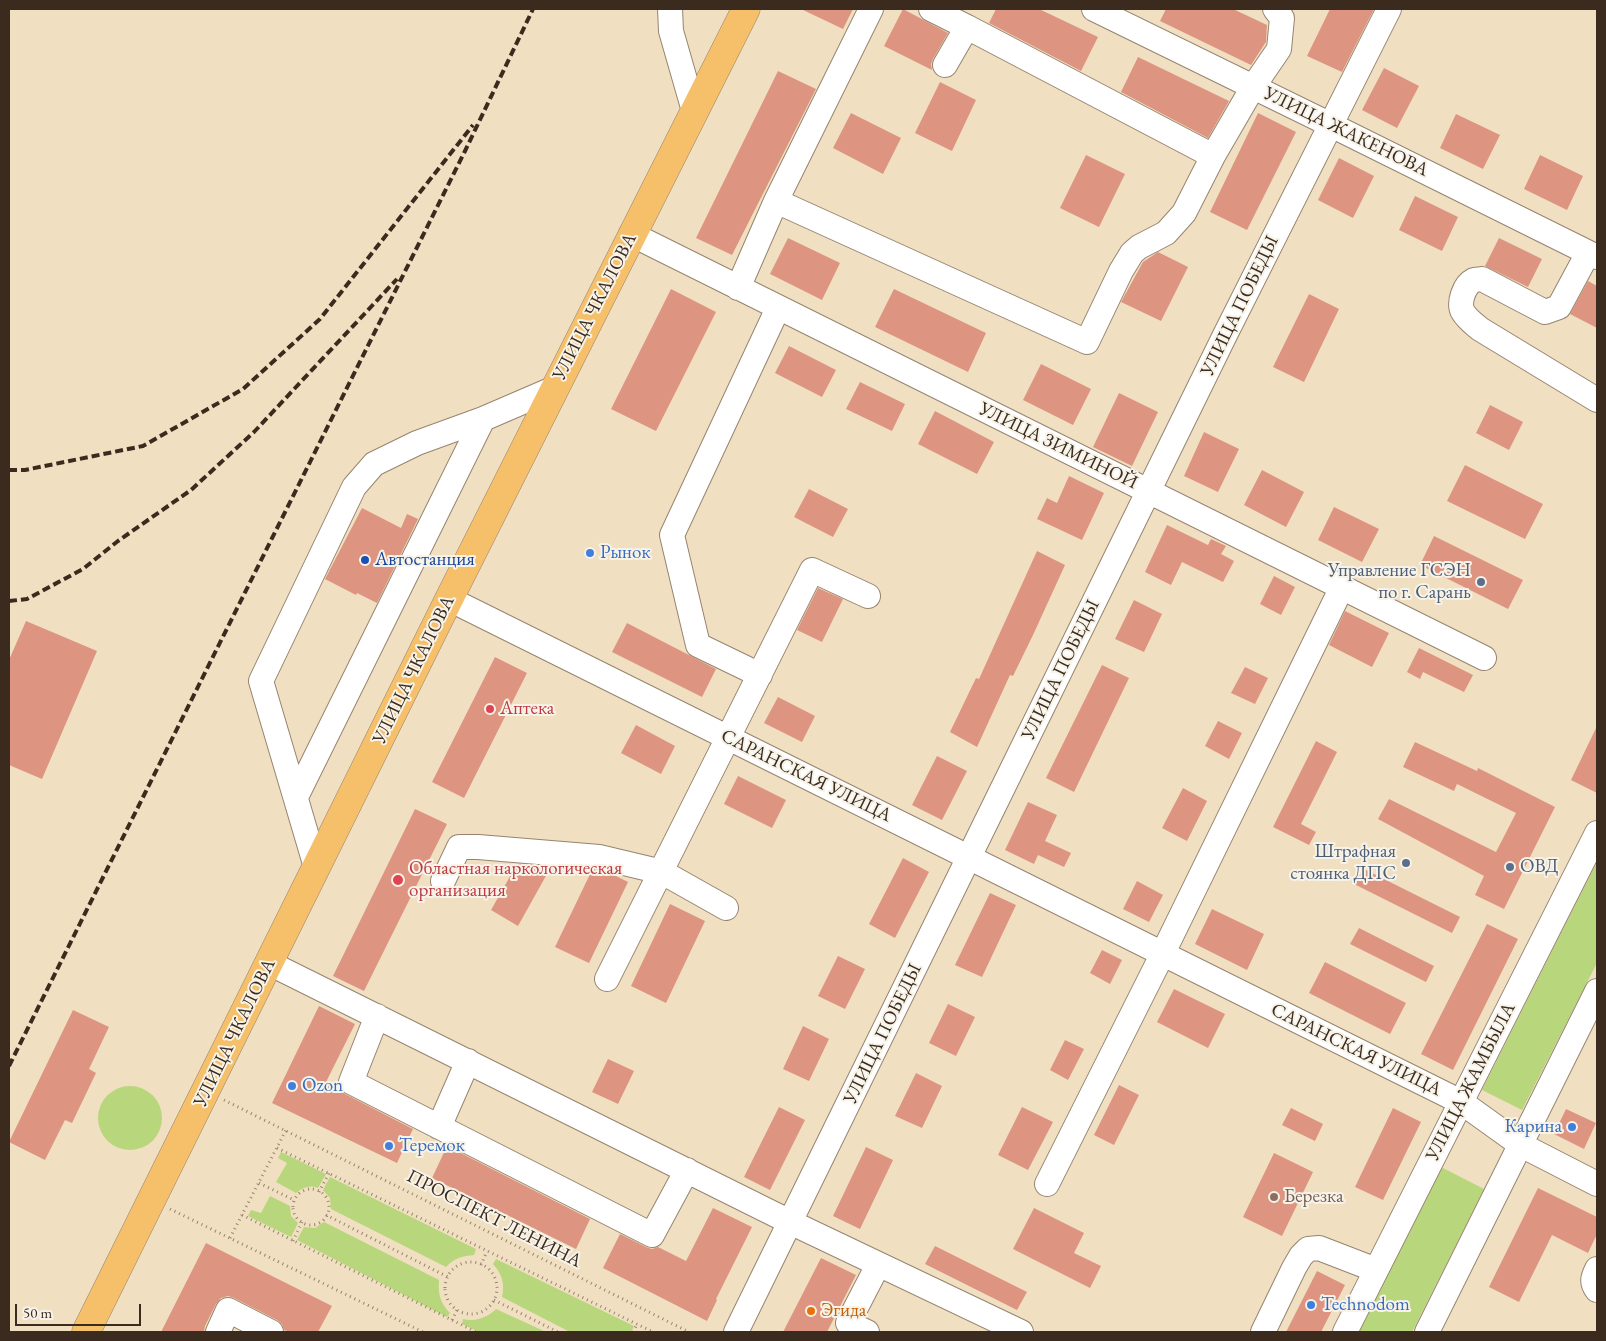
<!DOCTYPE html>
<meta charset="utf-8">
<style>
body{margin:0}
#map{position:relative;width:1606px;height:1341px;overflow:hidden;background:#f1dfc1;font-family:"EB Garamond",serif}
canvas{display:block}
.frame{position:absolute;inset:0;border:10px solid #3b2a1e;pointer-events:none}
.scale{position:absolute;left:15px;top:1304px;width:126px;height:22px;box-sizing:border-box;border:2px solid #3b2a1e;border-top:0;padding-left:6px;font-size:15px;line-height:18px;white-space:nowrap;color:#3b2a1e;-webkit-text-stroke:4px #f7f3e8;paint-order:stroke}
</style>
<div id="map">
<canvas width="1606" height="1341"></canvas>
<div class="frame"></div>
<div class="scale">50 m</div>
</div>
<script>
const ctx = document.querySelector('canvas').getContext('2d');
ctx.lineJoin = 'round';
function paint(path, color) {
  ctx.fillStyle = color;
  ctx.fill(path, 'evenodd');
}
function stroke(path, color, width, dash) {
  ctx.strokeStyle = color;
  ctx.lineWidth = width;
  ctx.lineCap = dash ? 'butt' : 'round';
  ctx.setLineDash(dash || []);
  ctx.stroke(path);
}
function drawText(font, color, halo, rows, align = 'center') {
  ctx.font = font + ' "EB Garamond",serif';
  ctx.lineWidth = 4;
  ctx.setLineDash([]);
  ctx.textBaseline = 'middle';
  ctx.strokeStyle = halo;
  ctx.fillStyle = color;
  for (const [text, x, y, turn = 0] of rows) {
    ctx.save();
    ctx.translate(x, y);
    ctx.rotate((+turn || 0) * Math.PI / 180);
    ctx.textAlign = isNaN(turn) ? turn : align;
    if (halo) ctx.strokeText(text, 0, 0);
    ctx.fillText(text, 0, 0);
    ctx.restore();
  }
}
paint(new Path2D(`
 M1597 862V963L1522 1110 1482 1090Z
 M98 1118a32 32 0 1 1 64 0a32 32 0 1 1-64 0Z
 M281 1152 326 1174 318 1188C310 1185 303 1187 296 1193L276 1182 287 1163 278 1158Z
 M1441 1167 1484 1189 1412 1332H1358Z
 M330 1177 476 1249 474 1255C463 1256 454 1258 446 1267L331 1209 330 1198 323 1190Z
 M270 1196 290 1206 291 1216 298 1223 291 1237 248 1216 251 1210 261 1213Z
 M324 1222 439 1280C438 1294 440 1303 450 1313L447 1317 297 1240 304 1227 315 1228Z
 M496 1259 634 1326 631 1332H570L502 1297C505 1284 502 1274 493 1264Z
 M496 1309 546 1332H479L462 1324 463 1319C475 1322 487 1318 496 1309Z`), '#b8d67c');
paint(new Path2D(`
 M801 9H853L843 29Z
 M903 9 948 33 933 59 931 64 932 70 884 46Z
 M996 9H1039L1098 37 1081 71 989 23Z
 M1166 9H1233L1267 25 1266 42 1251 65 1160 21Z
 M1330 9H1374L1342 72 1307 56Z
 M1138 57 1229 101 1208 138 1121 92Z
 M1384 68 1419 86 1397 128 1362 110Z
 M778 71 816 89 732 255 696 238Z
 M940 82 976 100 952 151 915 133Z
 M851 113 901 138 883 174 833 148Z
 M1258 113 1296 132 1247 230 1210 212Z
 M1456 114 1500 135 1483 169 1440 148Z
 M1086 155 1125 174 1099 227 1060 208Z
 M1540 155 1583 176 1567 210 1524 189Z
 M1339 158 1374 176 1353 218 1318 200Z
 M1415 196 1458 217 1442 251 1399 230Z
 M788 238 840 263 822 300 770 274Z
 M1499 238 1542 259 1528 287 1485 266Z
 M1158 252 1188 267 1161 321 1121 302 1143 262Z
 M1588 281 1597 286V328L1570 314Z
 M671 289 716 312 656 431 611 409Z
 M894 289 986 333 968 372 875 327Z
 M1309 294 1339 309 1304 382 1273 367Z
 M789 346 836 370 822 397 775 373Z
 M1041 364 1091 389 1073 425 1023 400Z
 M860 382 905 404 892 431 846 409Z
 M1119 393 1158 412 1132 466 1093 447Z
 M1490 405 1523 422 1509 450 1476 433Z
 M935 411 994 442 977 474 918 444Z
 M1204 432 1239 449 1218 492 1184 476Z
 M1465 465 1543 504 1525 539 1447 501Z
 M1262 470 1304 492 1286 527 1244 505Z
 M1069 476 1104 493 1082 540 1037 519 1047 498 1057 503Z
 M809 489 848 509 833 537 794 517Z
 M1334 507 1379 529 1362 562 1318 540Z
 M362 508 401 528 407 514 418 519 377 603 357 593 356 595 325 579Z
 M1167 525 1208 545 1211 539 1226 546 1221 554 1234 561 1223 582 1182 562 1171 585 1145 572Z
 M1434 536 1523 580 1508 609 1420 565Z
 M1037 551 1065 565 1033 635 1013 676 1010 675 977 747 950 732 976 678 979 679Z
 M1274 576 1295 587 1281 615 1260 604Z
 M818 588 843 599 822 642 797 630Z
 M1134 600 1162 614 1144 652 1115 639Z
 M1345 611 1389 633 1372 667 1329 645Z
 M26 621 97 651 42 779 9 765V660Z
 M627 623 716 669 702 697 612 652Z
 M1419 648 1473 675 1464 692 1423 672 1420 679 1407 672Z
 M495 657 527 673 464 798 432 782Z
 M1102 665 1129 678 1074 792 1046 778Z
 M1245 667 1268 678 1255 704 1231 693Z
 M778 697 815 716 802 742 764 723Z
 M1218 721 1242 733 1229 759 1205 746Z
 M636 725 675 746 661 774 621 753Z
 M1597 726V793L1571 780Z
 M1316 741 1337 752 1301 824 1316 832 1309 845 1273 827Z
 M1415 742 1477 771 1478 768 1555 807 1504 909 1475 895 1484 876 1378 819 1389 799 1496 852 1516 813 1457 784 1454 791 1403 767Z
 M937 756 967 771 942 820 912 805Z
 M738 776 786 800 772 828 724 804Z
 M1183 788 1207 801 1187 841 1162 828Z
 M1028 802 1057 815 1045 841 1071 853 1064 867 1038 855 1034 864 1005 850Z
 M415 809 447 824 364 991 333 976Z
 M903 858 929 872 895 938 869 924Z
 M517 864 532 865 547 874 518 926 491 910Z
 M1362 868 1460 917 1452 933 1354 884Z
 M592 870 612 874 628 882 589 963 555 947Z
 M1137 881 1163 895 1149 922 1123 909Z
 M990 893 1016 905 982 977 955 965Z
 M670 904 705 921 666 1003 631 986Z
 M1212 909 1264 934 1247 970 1195 944Z
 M1487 924 1518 939 1453 1070 1421 1054Z
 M1359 928 1434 966 1426 982 1350 944Z
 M1102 950 1122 960 1110 984 1090 973Z
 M838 956 865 969 845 1009 818 996Z
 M1325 962 1406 1003 1390 1034 1309 993Z
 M1174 989 1225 1014 1208 1048 1157 1022Z
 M948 1004 975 1017 956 1056 929 1043Z
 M319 1006 355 1024 326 1082 339 1089 345 1094 413 1129 397 1163 272 1103Z
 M73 1010 109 1027 89 1069 96 1073 72 1123 65 1120 45 1160 9 1142Z
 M803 1026 829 1039 809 1081 783 1069Z
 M1065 1040 1084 1049 1068 1080 1050 1070Z
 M608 1059 634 1071 618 1104 592 1092Z
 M916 1073 942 1086 922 1128 895 1116Z
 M1119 1085 1139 1095 1114 1145 1094 1135Z
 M779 1107 805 1120 770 1190 744 1177Z
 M1022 1107 1053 1122 1028 1170 998 1155Z
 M1291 1108 1323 1124 1315 1141 1282 1125Z
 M1393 1108 1421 1122 1383 1200 1355 1187Z
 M1566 1109 1596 1123 1584 1149 1554 1134Z
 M447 1146 590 1219 576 1249 432 1178Z
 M866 1147 893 1160 860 1229 833 1216Z
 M1274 1153 1313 1172 1282 1236 1243 1217Z
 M1538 1188 1597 1217V1234L1588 1253 1552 1235 1519 1302 1489 1287Z
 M713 1208 752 1227 716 1299 717 1300 707 1321 603 1268 620 1234 646 1247 652 1249 658 1247 686 1261Z
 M1034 1208 1084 1233 1074 1253 1101 1266 1090 1288 1013 1249Z
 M206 1243 332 1306 318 1332H290L284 1330 282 1324 277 1320 234 1298 228 1296 221 1298 216 1304 205 1326 204 1332H161Z
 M935 1246 1027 1292 1017 1310 925 1264Z
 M821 1258 856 1275 827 1332H783Z
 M1317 1271 1345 1285 1321 1332H1286Z`), '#dd9582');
const minor = new Path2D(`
 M670 9 671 31 694 111
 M931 9 967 27
 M1094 9 1331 125 1597 257
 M945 65 967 27 1213 156
 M776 201 1087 342 1121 271 1132 253 1139 247 1166 233 1184 213 1213 156 1253 87 1279 49 1282 18 1275 9
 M631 234 1484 658
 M1588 253 1559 307 1545 312 1482 279C1480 280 1476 279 1474 280 1464 285 1458 303 1463 312 1467 319 1474 324 1480 329L1597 400
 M738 288 776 201 871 9
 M449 599 1461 1102 1521 1145 1597 1184
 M760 675 698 645 672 535 778 308
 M296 797 483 419
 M316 867 261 681 354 487 374 464 417 443 483 419 555 388
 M443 881 459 847H478L599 857 662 872 726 908
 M269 963 790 1222 1021 1332
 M607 979 812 570 868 596
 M377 1016 351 1082 652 1235 687 1170
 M439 1127 468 1061
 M1047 1184 1163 953 1342 587
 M1597 1269C1593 1277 1591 1282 1597 1290
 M218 1332 228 1310 271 1332
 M736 1332 1225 335 1389 9
 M867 1332 848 1323 878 1265
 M1263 1332 1294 1268 1301 1256 1308 1249 1319 1248 1376 1270
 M1345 1332 1597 833
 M1427 1332 1597 991`);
const major = new Path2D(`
 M86 1332 449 599 746 9`);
stroke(minor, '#968470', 26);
stroke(major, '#968470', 29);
stroke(new Path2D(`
 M224 1100 689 1332
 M277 1148 653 1332
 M259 1183 294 1200
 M293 1207a18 18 0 1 1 36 0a18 18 0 1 1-36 0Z
 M319 1192 329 1173
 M170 1209 423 1332
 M242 1215 476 1332
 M326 1215 448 1277
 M230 1238 286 1130
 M293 1241 302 1222
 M445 1288a26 26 0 1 1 52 0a26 26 0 1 1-52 0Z
 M481 1265 487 1251
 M494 1300 558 1332
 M452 1320 457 1310
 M633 1332 637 1324`), '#968470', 3, [1, 4]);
stroke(minor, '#fff', 24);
stroke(major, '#f6c06b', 28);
stroke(new Path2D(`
 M9 470H25L143 446 243 389 320 319 473 125
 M9 601 27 599 83 569 118 541 191 490 254 432 397 279
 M9 1066 465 151 533 9`), '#3b2a1e', 4, [8, 4]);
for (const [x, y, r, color] of [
 [590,553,5,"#3f7fe0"],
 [365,560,5,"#1a4fb4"],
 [1481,582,5,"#5c6f8a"],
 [490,709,5,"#e0444e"],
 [1406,863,5,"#5c6f8a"],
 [1510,867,5,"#5c6f8a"],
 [398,880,6,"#e0444e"],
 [292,1086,5,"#3f7fe0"],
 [1572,1127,5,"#3f7fe0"],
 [389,1146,5,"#3f7fe0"],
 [1274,1197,5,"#8d6e63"],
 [1311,1305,5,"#3f7fe0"],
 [811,1311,5,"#e8710a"]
]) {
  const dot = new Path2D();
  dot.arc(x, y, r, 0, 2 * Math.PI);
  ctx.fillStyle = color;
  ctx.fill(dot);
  stroke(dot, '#f7f3e8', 2);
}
drawText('19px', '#3b2a1e', '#f7f3e8', [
 ["УЛИЦА ЖАКЕНОВА",1346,132,26],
 ["УЛИЦА ПОБЕДЫ",1240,306,-64],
 ["УЛИЦА ЧКАЛОВА",595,307,-63],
 ["УЛИЦА ЗИМИНОЙ",1058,446,26],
 ["УЛИЦА ЧКАЛОВА",414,670,-64],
 ["УЛИЦА ПОБЕДЫ",1061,670,-64],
 ["САРАНСКАЯ УЛИЦА",806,776,26],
 ["УЛИЦА ЧКАЛОВА",235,1033,-64],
 ["УЛИЦА ПОБЕДЫ",883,1034,-64],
 ["САРАНСКАЯ УЛИЦА",1356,1050,26],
 ["УЛИЦА ЖАМБЫЛА",1471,1082,-63],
 ["ПРОСПЕКТ ЛЕНИНА",494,1219,27]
]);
drawText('19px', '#366cbe', '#f7f3e8', [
 ["Рынок",600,553],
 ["Ozon",302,1086],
 ["Карина",1562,1127,"right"],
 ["Теремок",399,1146],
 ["Technodom",1321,1305]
], 'left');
drawText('19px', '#164399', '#f7f3e8', [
 ["Автостанция",375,560]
], 'left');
drawText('19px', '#4e5e75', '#f7f3e8', [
 ["Управление ГСЭН",1471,571],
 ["по г. Сарань",1471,593],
 ["Штрафная",1396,852],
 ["стоянка ДПС",1396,874],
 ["ОВД",1520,867,"left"]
], 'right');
drawText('19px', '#be3a42', '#f7f3e8', [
 ["Аптека",500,709],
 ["Областная наркологическая",409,869],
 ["организация",409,891]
], 'left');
drawText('19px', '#785e54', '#f7f3e8', [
 ["Березка",1284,1197]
], 'left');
drawText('19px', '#c56008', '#f7f3e8', [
 ["Эгида",821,1311]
], 'left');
</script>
